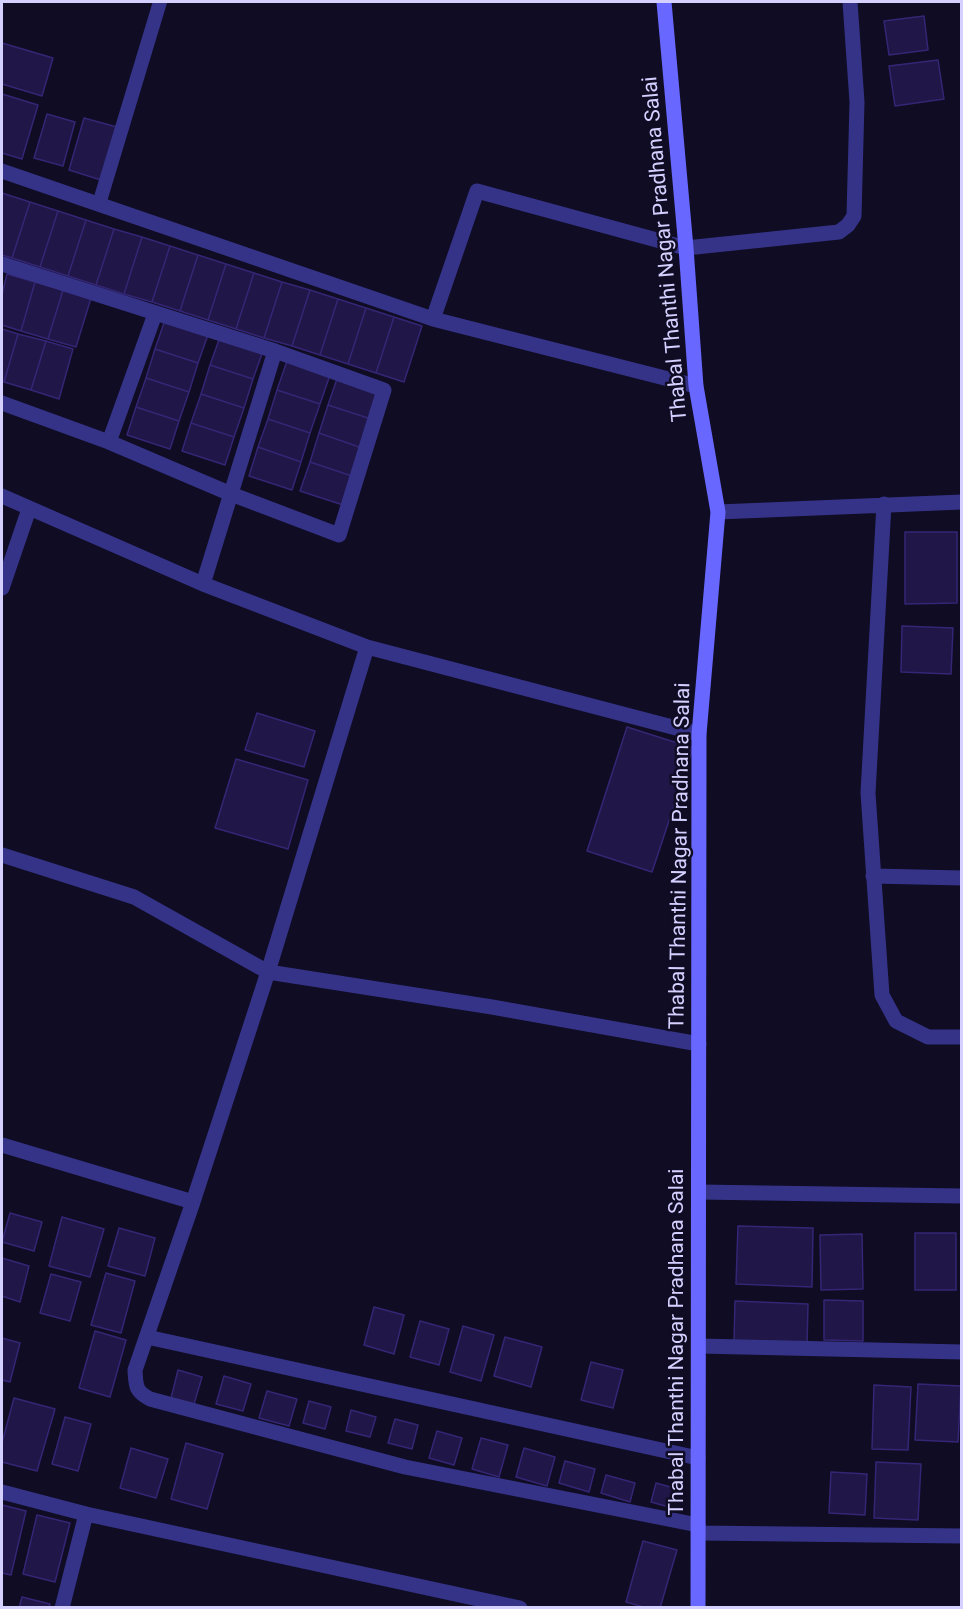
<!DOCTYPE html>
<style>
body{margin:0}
#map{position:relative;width:963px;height:1609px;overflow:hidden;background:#100c24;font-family:Roboto,sans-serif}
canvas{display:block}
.frame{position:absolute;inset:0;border:3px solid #d4d0ff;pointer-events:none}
</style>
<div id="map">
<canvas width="963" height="1609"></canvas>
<div class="frame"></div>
</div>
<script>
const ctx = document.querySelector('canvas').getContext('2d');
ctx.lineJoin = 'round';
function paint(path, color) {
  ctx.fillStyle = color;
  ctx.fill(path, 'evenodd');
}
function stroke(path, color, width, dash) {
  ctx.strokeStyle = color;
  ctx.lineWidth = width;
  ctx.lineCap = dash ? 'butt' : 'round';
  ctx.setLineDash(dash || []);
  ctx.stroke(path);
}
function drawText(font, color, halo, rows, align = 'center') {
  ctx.font = font + ' Roboto,sans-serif';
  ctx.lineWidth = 5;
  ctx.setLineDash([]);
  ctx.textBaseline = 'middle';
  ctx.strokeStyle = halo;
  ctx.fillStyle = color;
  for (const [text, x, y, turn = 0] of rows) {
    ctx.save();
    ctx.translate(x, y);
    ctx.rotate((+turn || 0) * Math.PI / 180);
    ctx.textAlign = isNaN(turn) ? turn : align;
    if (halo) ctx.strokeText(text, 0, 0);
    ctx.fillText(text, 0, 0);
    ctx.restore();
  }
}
const building = new Path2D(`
 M924 16 928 50 889 55 884 21Z
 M2 43 53 58 42 96 2 84Z
 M938 60 944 99 895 106 889 66Z
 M2 94 38 105 22 159 2 153Z
 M47 114 75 122 63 166 34 158Z
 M84 118 117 127 101 180 69 170Z
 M2 193 30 202 12 258 2 255Z
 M30 202 58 211 40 267 12 258Z
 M58 211 86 220 68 276 40 267Z
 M86 220 114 229 96 285 68 276Z
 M114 229 142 237 124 294 96 285Z
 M142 237 170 246 152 302 124 294Z
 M170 246 198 255 180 311 152 302Z
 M198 255 226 264 208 320 180 311Z
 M226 264 254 273 236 329 208 320Z
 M254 273 282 282 264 338 236 329Z
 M7 274 35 282 21 331 2 325V295Z
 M35 282 63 290 48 339 21 331Z
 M282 282 310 290 292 346 264 338Z
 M63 290 91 298 76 347 48 339Z
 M310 290 338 299 320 355 292 346Z
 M338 299 366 308 348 364 320 355Z
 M366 308 394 317 376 373 348 364Z
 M394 317 422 326 404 382 376 373Z
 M165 320 208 335 198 363 155 349Z
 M2 329 18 334 4 382H2Z
 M18 334 46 341 31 390 4 382Z
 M220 337 263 351 253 379 210 365Z
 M46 341 73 349 59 399 31 390Z
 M155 349 198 363 189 392 146 378Z
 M287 361 330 375 320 404 277 390Z
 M210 365 253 379 244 408 201 394Z
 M338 376 381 390 371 419 328 405Z
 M146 378 189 392 179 421 136 407Z
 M277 390 320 404 310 433 268 419Z
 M201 394 244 408 234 437 191 423Z
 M328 405 371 419 362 448 319 433Z
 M136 407 179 421 170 449 127 435Z
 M268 419 310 433 301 462 258 447Z
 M191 423 234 437 225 465 182 451Z
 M319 433 362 448 352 476 310 462Z
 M258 447 301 462 292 490 249 476Z
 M310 462 352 476 343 505 300 491Z
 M905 532H957V603L905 604Z
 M902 626 953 628 951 674 901 672Z
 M257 713 315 731 304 767 245 750Z
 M627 727 693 748 652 872 587 851Z
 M236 759 308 780 288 849 215 828Z
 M10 1213 42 1222 34 1251 2 1242Z
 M62 1217 104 1229 90 1277 49 1266Z
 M738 1226 813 1228 812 1287 736 1284Z
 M119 1228 155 1238 145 1276 108 1266Z
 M915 1233H956V1290H915Z
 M862 1234 863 1289 821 1290 820 1235Z
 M2 1258 29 1266 20 1302 2 1296Z
 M106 1273 135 1281 121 1333 91 1325Z
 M51 1274 81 1282 70 1321 40 1313Z
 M824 1300 863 1301V1341L824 1340Z
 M735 1301 808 1304 807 1346 734 1342Z
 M374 1307 404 1315 394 1354 364 1345Z
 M420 1321 449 1329 439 1365 410 1357Z
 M463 1326 494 1335 481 1381 450 1372Z
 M95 1331 126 1340 110 1397 79 1388Z
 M505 1337 542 1347 531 1387 494 1376Z
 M2 1338 20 1343 10 1382 2 1380Z
 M591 1362 623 1370 613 1408 581 1400Z
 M178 1370 202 1377 194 1404 171 1398Z
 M224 1376 251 1384 243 1411 216 1404Z
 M918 1384 961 1386 958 1442 915 1440Z
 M874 1385 911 1387 908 1450 872 1449Z
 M267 1391 297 1399 289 1426 259 1418Z
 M14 1398 55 1409 37 1471 2 1462V1443Z
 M309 1401 331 1407 325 1429 303 1423Z
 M351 1410 376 1417 370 1437 346 1431Z
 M65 1417 91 1424 78 1471 52 1464Z
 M395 1419 418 1425 412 1449 388 1443Z
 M437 1431 462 1438 454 1465 429 1458Z
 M481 1438 508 1445 499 1477 472 1469Z
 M186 1443 223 1454 207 1509 171 1499Z
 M131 1448 168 1459 156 1498 120 1488Z
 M524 1448 555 1457 547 1486 516 1477Z
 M565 1461 595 1469 589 1492 559 1483Z
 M876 1462 921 1464 918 1520 874 1518Z
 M831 1472 867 1474 865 1515 829 1513Z
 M606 1475 635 1483 630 1502 601 1493Z
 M656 1483 674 1488 669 1507 651 1502Z
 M2 1505 26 1511 11 1575 2 1573Z
 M37 1515 70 1523 55 1582 23 1574Z
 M643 1541 677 1550 660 1608H647L626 1602Z
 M22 1597 50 1604 49 1608H19Z`);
paint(building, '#201647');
stroke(building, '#352675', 1.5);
stroke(new Path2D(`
 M99 204 160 2`), '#353388', 14);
stroke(new Path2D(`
 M2 171 433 319
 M2 264 275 351
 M696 386 433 319 477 191 686 248 839 232 848 225 854 216 857 102 850 2
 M2 403 109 442 231 494 339 535 384 390 275 351 203 584
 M109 442 155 314
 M2 496 203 584 367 647 699 734
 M884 504 868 793 882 995 896 1021 928 1037H962
 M718 512 962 502
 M2 588 29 509
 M2 855 134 897 268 972 492 1007 699 1044
 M873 876 962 878
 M2 1145 193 1202 268 972 367 647
 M699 1192 962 1196
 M193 1202 135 1370C136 1386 135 1391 150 1399L405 1467 698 1525
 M147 1337 698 1458
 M699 1346 962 1352
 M2 1492 86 1514 520 1608
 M699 1533 962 1536
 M62 1608 86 1514`), '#353388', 15);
stroke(new Path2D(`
 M664 2 686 248 696 386 718 512 699 734 698 1608`), '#6867ff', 15);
drawText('21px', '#d4d0ff', '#100c24', [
 ["Thabal Thanthi Nagar Pradhana Salai",666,249,-95],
 ["Thabal Thanthi Nagar Pradhana Salai",681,856,-89],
 ["Thabal Thanthi Nagar Pradhana Salai",678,1342,-90]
]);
</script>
